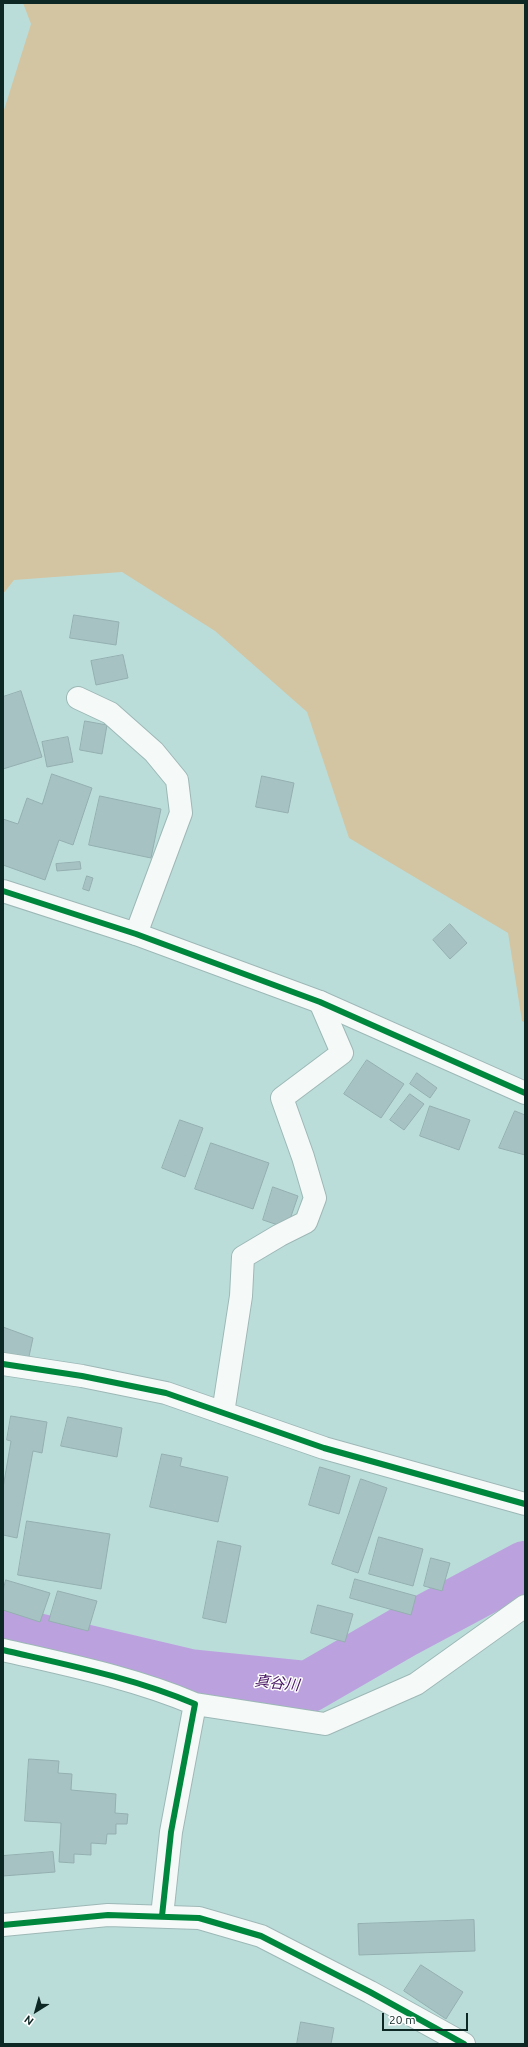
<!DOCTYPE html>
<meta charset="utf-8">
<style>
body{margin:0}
#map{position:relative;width:528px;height:2047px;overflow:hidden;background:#bbddda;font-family:Ubuntu,sans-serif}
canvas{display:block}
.frame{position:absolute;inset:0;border:4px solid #0d2725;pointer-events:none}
.north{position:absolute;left:16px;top:1991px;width:40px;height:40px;-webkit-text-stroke:3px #fefefe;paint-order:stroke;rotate:217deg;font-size:11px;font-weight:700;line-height:16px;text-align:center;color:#0d2725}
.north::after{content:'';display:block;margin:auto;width:14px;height:18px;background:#0d2725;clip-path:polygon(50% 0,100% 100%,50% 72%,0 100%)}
.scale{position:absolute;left:382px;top:2013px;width:86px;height:18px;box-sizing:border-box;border:2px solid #0d2725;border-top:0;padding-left:5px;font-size:12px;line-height:14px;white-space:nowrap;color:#0d2725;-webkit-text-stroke:3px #fefefe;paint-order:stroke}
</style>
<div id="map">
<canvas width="528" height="2047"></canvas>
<div class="frame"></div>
<div class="north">N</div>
<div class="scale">20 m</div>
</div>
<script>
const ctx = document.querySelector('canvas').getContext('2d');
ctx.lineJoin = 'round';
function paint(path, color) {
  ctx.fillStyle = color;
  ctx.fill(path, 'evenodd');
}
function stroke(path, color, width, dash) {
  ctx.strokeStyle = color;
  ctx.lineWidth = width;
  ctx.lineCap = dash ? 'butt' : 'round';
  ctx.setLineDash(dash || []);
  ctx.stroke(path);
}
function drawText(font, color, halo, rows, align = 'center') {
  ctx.font = font + ' Ubuntu,"Noto Sans JP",sans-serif';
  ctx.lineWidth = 3;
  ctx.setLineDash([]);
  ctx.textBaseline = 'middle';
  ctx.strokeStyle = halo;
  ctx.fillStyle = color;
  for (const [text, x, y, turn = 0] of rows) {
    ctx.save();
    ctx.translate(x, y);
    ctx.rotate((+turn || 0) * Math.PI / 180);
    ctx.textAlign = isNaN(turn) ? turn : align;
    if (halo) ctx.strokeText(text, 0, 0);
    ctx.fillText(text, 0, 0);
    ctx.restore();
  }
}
paint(new Path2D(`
 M23 3H525V1023L522 1021 508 933 349 838 307 712 215 631 122 572 14 580 3 594V113L31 24Z`), '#d3c5a2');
stroke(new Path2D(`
 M3 1631 190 1675 308 1687 405 1631 525 1567`), '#bba2de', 52);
const building = new Path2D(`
 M74 615 119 622 116 645 70 638Z
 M123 655 128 678 96 685 91 661Z
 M21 691 42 757 3 769V697Z
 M85 721 107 725 102 754 80 750Z
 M68 737 73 762 47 767 42 742Z
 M52 774 92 788 73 845 59 840 45 880 3 865V819L18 824 27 798 42 804Z
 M262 776 294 783 288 813 256 807Z
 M100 796 161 809 151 858 89 845Z
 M80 862 81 869 57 871 56 864Z
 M87 876 93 878 89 891 83 889Z
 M450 924 467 943 450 959 433 940Z
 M367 1060 404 1084 381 1118 344 1094Z
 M417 1073 437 1088 430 1098 410 1084Z
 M410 1094 424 1104 404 1130 390 1120Z
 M430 1106 470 1120 459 1150 420 1136Z
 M515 1111 525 1115V1155L499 1148Z
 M180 1120 203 1128 185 1177 162 1168Z
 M211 1143 269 1163 253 1209 195 1189Z
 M273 1187 298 1196 287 1228 263 1220Z
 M3 1327 33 1338 28 1361 3 1352Z
 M11 1416 47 1422 42 1453 33 1451 17 1538 3 1535V1488L11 1441 7 1440Z
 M68 1417 122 1428 117 1457 61 1446Z
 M162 1454 182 1458 180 1466 228 1477 218 1522 150 1507Z
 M320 1467 350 1476 339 1514 309 1505Z
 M361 1479 387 1488 358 1573 332 1564Z
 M27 1521 110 1534 101 1589 18 1575Z
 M379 1537 423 1549 413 1586 369 1574Z
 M218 1541 241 1546 226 1623 203 1618Z
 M431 1558 450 1563 442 1591 424 1586Z
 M355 1579 416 1596 411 1615 350 1598Z
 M6 1580 50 1593 40 1622 3 1610V1591Z
 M58 1591 97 1601 88 1631 49 1621Z
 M318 1605 353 1614 345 1642 311 1633Z
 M29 1759 59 1761 58 1773 72 1774 71 1790 116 1794 115 1813 128 1814 127 1824H116V1834H107L106 1844 91 1843V1855L74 1854V1863L59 1862 61 1823 25 1821Z
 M53 1852 55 1872 3 1876V1856Z
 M474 1920 475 1951 359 1955 358 1924Z
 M421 1965 463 1992 446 2019 404 1991Z
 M301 2022 334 2028 331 2044H297Z`);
paint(building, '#a7c2c2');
stroke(building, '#94afb0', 1);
const street = new Path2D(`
 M78 698 110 713 154 752 177 780 181 813 136 934
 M3 1364 82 1376 166 1393 324 1448 525 1504
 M223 1413 241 1296 243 1257 280 1235 306 1222 315 1198 303 1157 282 1098 342 1053 320 1002
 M3 1650C68 1665 134 1678 195 1704L171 1832 162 1916
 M195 1704 325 1724 416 1684 525 1606`);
const secondary = new Path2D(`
 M3 891 136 934 320 1002 525 1093
 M3 1925 108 1915 199 1918 261 1936 370 1992 464 2044`);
stroke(street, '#9db8b6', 24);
stroke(secondary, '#9db8b6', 24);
stroke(street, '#f5faf9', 22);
stroke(secondary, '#f5faf9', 22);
stroke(new Path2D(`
 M3 891 136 934 320 1002 525 1093
 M3 1364 82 1376 166 1393 324 1448 525 1504
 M3 1650C68 1665 134 1678 195 1704L171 1832 162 1916
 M3 1925 108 1915 199 1918 261 1936 370 1992 464 2044`), '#00873e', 6);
drawText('italic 15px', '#451361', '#fefefe', [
 ["真谷川",277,1683,6]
]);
</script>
